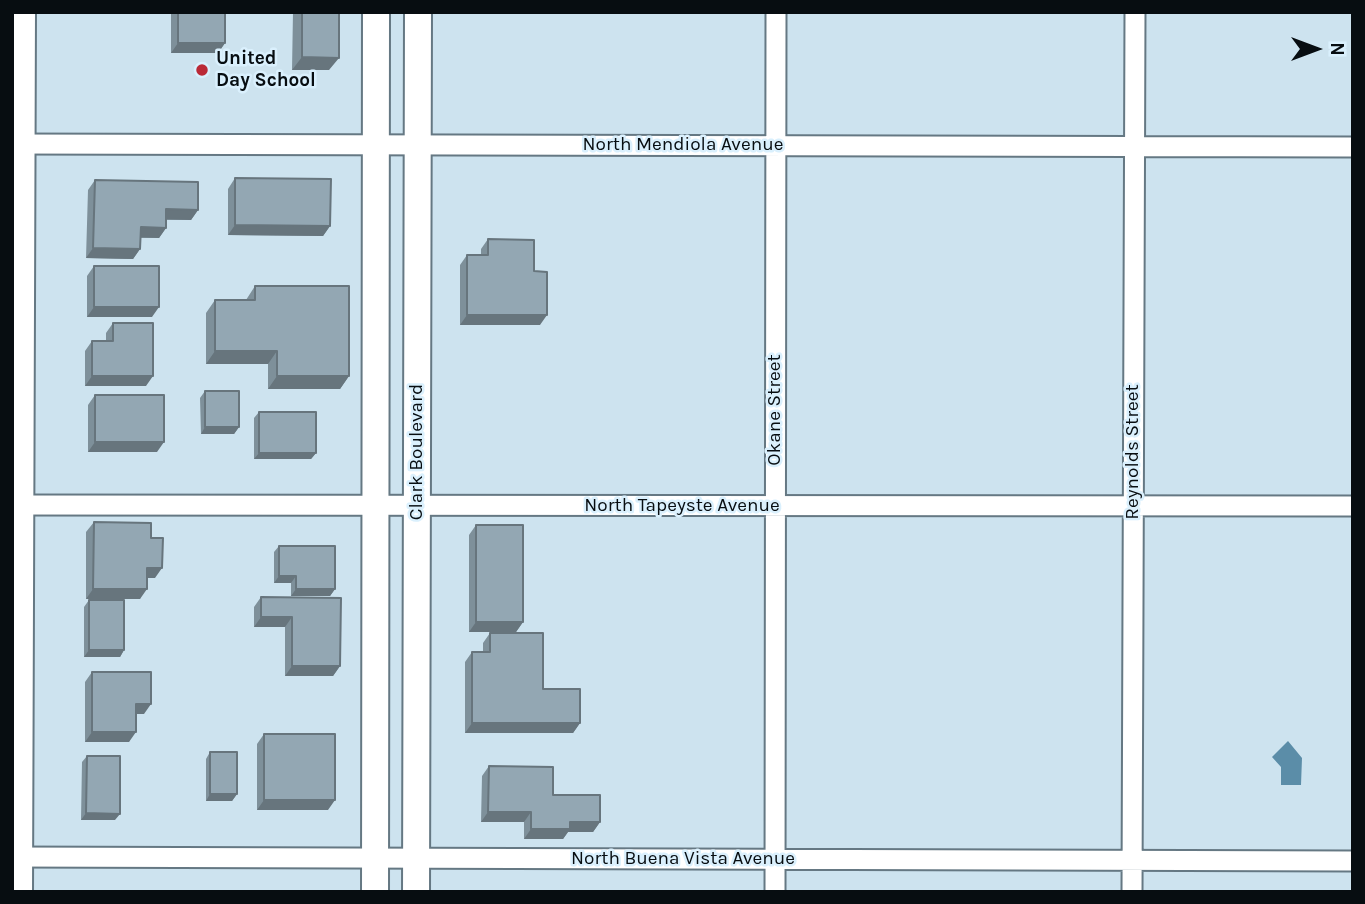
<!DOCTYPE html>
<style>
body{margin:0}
#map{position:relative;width:1365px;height:904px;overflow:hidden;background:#cde3ef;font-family:Karla,sans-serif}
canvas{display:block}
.frame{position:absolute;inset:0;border:14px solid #070d11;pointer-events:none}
.north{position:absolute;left:1281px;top:14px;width:70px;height:70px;-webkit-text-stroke:5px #daf0fd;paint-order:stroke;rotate:90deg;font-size:19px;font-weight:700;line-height:28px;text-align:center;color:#070d11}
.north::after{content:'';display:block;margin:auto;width:24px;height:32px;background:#070d11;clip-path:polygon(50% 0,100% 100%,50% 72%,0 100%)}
</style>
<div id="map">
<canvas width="1365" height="904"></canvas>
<div class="frame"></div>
<div class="north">N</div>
</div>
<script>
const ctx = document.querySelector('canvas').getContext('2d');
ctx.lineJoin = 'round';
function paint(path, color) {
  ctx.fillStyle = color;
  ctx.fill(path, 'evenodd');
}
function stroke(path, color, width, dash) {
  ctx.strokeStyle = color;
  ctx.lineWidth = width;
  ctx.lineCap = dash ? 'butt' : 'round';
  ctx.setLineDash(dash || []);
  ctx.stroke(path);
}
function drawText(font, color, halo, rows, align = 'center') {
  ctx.font = font + ' Karla,sans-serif';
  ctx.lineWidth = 5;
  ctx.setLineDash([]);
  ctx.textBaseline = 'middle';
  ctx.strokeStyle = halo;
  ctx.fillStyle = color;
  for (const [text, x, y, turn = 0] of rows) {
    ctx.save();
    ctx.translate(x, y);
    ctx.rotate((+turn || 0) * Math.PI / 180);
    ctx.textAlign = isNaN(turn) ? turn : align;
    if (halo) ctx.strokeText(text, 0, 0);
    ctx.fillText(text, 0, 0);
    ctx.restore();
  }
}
paint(new Path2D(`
 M1288 741 1302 758 1301 785H1281V767L1272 757Z`), '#5b8da8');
const street = new Path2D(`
 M12 144 1353 147
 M12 505 1353 506
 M12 857 1353 861
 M775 892 776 12
 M1132 892 1135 12`);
const secondary = new Path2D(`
 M19 892 22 12
 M375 892 376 12
 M416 892 418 12`);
stroke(street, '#657883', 23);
stroke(secondary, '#657883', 30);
stroke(street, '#fff', 19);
stroke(secondary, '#fff', 26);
paint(new Path2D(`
 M171 12H225V43L218 53H171Z
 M293 12H339L329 70H292Z
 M235 178 330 226 323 236 228 235V189Z
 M95 180 198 210 191 220H166V228L159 238H140V249L133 259 86 258 88 190Z
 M488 239 534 271 540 325H460V265L467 255H481V249Z
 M94 266 152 317H87V276Z
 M255 286 349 376 340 389H268V364H206V313L215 300H246Z
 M113 323 146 386H85V351L92 341H106V333Z
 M205 391 239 427 234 434H201L200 398Z
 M95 395 157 452H88V405Z
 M259 412 316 453 311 459H254V418Z
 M94 522 151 538 155 578H147L140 599H86V532Z
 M476 525 523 622 516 632H469V535Z
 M279 546 335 589 330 596H291V583H274V552Z
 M261 597 341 598 340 666 333 676H285V627H254V607Z
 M89 600 124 650 120 657H84V607Z
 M490 633 543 689 580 723 573 733H465V662L472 652H483V643Z
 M92 672 144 714H136L129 742H85V682Z
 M264 734 328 810H257V744Z
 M210 752 237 794 232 801H206V759Z
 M87 756 115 820H81L82 762Z
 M489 766 553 795 600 822 593 832H568L563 839H524V822H481L482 776Z`), '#7e909a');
paint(new Path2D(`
 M178 43H225L218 53H171Z
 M302 57 339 58 329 70H292Z
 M166 209 198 210 191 220 159 219Z
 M235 225 330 226 323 236 228 235Z
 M141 227 166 228 159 238 134 237Z
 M93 248 140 249 133 259 86 258Z
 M94 307H159L152 317H87Z
 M467 315H547L540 325H460Z
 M215 351H277L268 364H206Z
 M92 376H153L146 386H85Z
 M277 376H349L340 389H268Z
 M205 427H239L234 434H201Z
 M95 442H164L157 452H88Z
 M259 453H316L311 459H254Z
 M147 568H162L155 578H140Z
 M279 576H296L291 583H274Z
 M93 589H147L140 599H86Z
 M296 589H335L330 596H291Z
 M261 617H292L285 627H254Z
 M476 622H523L516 632H469Z
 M89 650H124L120 657H84Z
 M292 666H340L333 676H285Z
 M136 704H151L144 714H129Z
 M472 723H580L573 733H465Z
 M92 732H136L129 742H85Z
 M210 794H237L232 801H206Z
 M264 800H335L328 810H257Z
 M488 812H531L524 822H481Z
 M86 813 120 814 115 820H81Z
 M570 822H600L593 832H568L563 839H524L531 829Z`), '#67757d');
const building = new Path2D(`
 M178 12H225V43H178Z
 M302 12H339V58L302 57Z
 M235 178 331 179 330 226 235 225Z
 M95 180 198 182V210L166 209V228L141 227 140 249 93 248Z
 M488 239 534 240V271L547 272V315H467V255H488Z
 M94 266H159V307H94Z
 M255 286H349V376H277V351H215V300H255Z
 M113 323H153V376H92V341H113Z
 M205 391H239V427H205Z
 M95 395H164V442H95Z
 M259 412H316V453H259Z
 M94 522 151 523V538H163L162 568H147V589H93Z
 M476 525H523V622H476Z
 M279 546H335V589H296V576H279Z
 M261 597 341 598 340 666H292V617H261Z
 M89 600H124V650H89Z
 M490 633H543V689H580V723H472V652H490Z
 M92 672H151V704H136V732H92Z
 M264 734H335V800H264Z
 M210 752H237V794H210Z
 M87 756H120V814L86 813Z
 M489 766 553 767V795H600V822H570V829H531V812H488Z
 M91 891H174V892H91Z`);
paint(building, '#93a7b3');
stroke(building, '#67757d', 2);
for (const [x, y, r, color] of [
 [202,70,7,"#ba2936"]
]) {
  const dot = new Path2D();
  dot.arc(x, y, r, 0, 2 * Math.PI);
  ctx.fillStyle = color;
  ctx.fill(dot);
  stroke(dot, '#daf0fd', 2.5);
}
drawText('bold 19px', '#070d11', '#daf0fd', [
 ["United",216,59],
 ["Day School",216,81]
], 'left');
drawText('19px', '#070d11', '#daf0fd', [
 ["North Mendiola Avenue",683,145],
 ["Okane Street",775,410,-90],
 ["Clark Boulevard",417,452,-90],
 ["Reynolds Street",1133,452,-90],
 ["North Tapeyste Avenue",682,506],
 ["North Buena Vista Avenue",683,859]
]);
</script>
